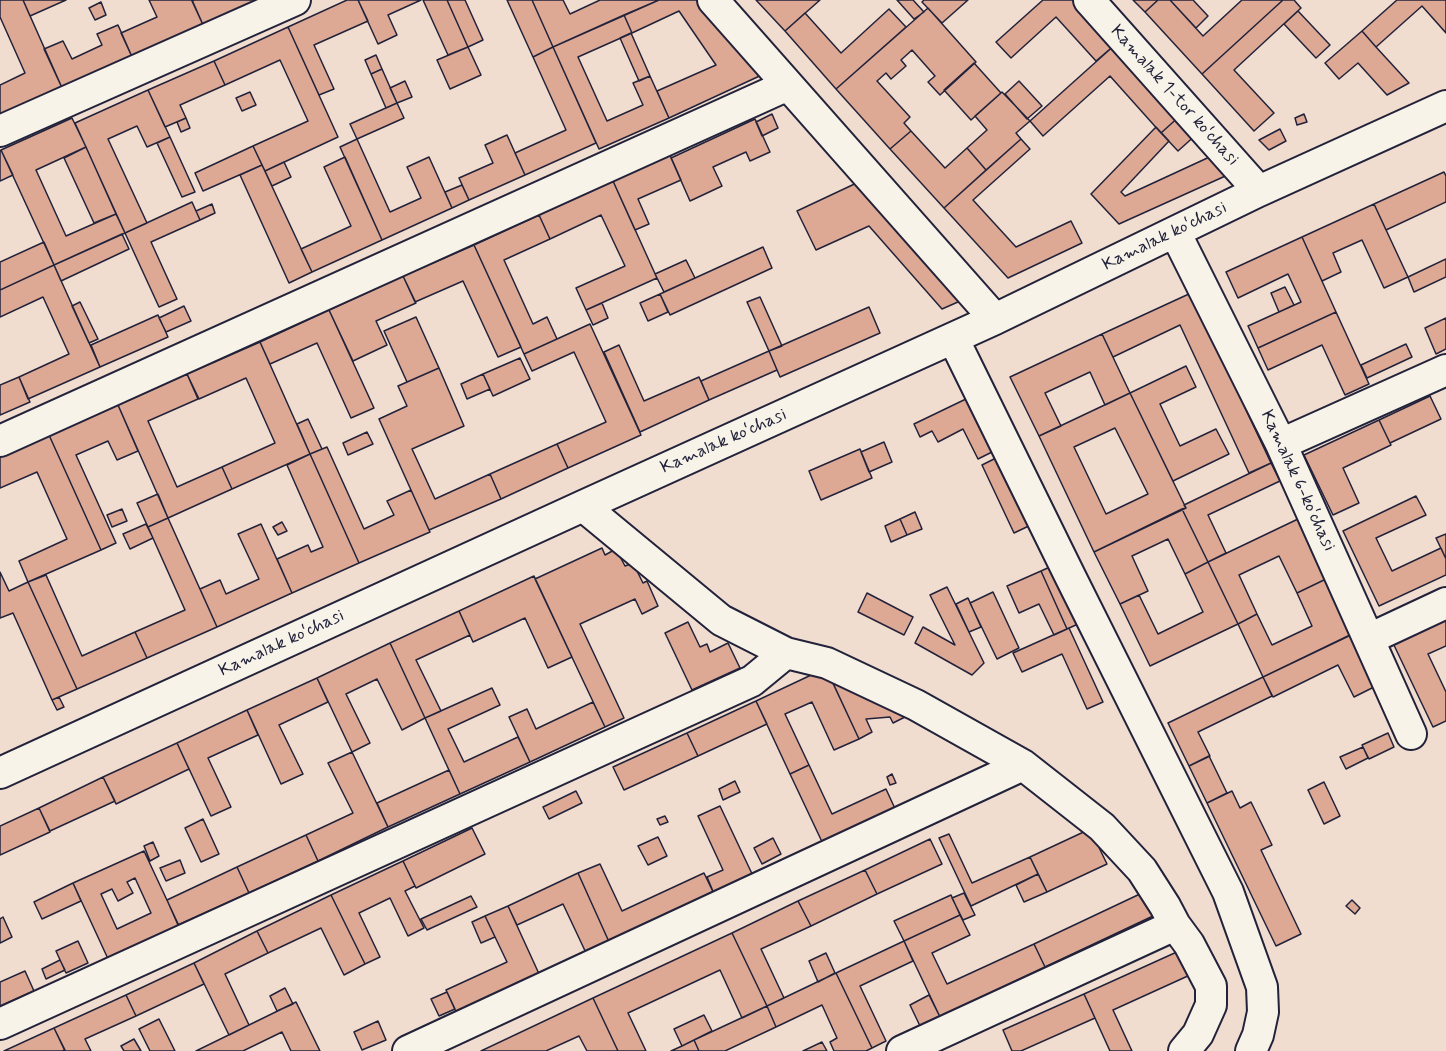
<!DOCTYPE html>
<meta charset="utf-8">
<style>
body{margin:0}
canvas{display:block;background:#f0ddcf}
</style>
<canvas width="1446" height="1051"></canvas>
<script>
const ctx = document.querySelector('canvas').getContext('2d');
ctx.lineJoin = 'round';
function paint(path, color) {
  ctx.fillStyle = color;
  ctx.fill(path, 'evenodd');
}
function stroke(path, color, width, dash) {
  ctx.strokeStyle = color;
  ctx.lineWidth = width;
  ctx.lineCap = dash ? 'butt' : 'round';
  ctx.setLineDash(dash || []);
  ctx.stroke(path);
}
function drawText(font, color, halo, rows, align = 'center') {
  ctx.font = font + ' Mynerve,sans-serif';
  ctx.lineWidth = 4.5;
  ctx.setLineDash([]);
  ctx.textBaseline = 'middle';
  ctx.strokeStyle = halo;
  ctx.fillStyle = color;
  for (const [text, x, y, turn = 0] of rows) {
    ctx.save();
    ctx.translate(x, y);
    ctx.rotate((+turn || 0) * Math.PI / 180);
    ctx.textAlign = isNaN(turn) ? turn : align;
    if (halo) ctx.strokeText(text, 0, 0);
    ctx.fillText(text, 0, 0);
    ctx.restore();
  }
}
const building = new Path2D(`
 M0 0H23L63 90 0 118V85L25 73 0 17Z
 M23 0H66L30 16Z
 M149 0H192L204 27 133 59 121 33 157 17Z
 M194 0H266L204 27 192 1Z
 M347 0H358L368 21 314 45 334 89 319 95 288 27Z
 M358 0H421L388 15 397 35 378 44Z
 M423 0H447L468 47 448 55Z
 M447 0H465L483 40 468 47Z
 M507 0H532L553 47 533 57Z
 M532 0H563L570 14 600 0H659L553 47Z
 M659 0H702L766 73 669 118 657 91 716 65 679 11 632 33 624 15Z
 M756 0H820L785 31Z
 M897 0H913L924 12 914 19Z
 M924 0H968L942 23 922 2Z
 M1043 0H1078L1117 43 1096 61 1056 17 1011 58 996 42Z
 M1133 0H1158L1145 12Z
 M1158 0H1170L1203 36 1242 0H1283L1202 74 1145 12Z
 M1170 0H1193L1208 16 1196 28Z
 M1283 0H1294L1301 8 1234 70 1274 113 1254 131 1202 74Z
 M1397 0H1446V33L1422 6 1376 47 1362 31Z
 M101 2 106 15 95 20 89 8Z
 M928 8 976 62 940 95 928 82 935 76 912 50 901 60 906 66 891 79 886 73 877 81 910 117 904 123 911 131 890 149 836 89Z
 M889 9 906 27 836 89 785 31 805 13 841 53Z
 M1298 11 1330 45 1316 58 1284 24Z
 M624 15 632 33 578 57 607 121 643 105 633 83 650 76 669 118 599 149 553 47Z
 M118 25 133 59 63 90 44 49 63 41 72 59 102 45 97 34Z
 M288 27 338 137 265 171 253 146 308 121 280 60 225 85 214 61Z
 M1362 31 1376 47 1409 83 1387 95 1358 63 1339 79 1325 63Z
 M631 33 650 76 639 81 620 38Z
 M1117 43 1182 114 1161 133 1110 76 1043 136 1030 121Z
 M468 47 481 75 450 89 437 60Z
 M553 47 596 143 525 175 515 153 566 130 533 57Z
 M376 55 382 69 371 74 365 60Z
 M214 61 225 85 180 105 186 118 165 127 148 90Z
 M974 63 1001 93 971 120 944 90Z
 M382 69 397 103 386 108 371 74Z
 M405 81 412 97 397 103 390 88Z
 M1019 81 1042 106 1027 119 1005 94Z
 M148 90 170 137 147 147 137 126 108 139 147 223 125 233 75 123Z
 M250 92 256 105 242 111 236 98Z
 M1002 92 1030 121 1016 133 1021 139 986 170 967 148 987 130 975 116Z
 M397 103 404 118 357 139 350 124Z
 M772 114 778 128 762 136 756 122Z
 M1182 114 1198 133 1178 151 1161 133Z
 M1304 114 1307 122 1297 125 1295 118Z
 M72 118 86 147 36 170 66 236 116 214 125 233 54 265 1 150Z
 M186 118 190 128 181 132 177 122Z
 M755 119 770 152 750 161 746 152 713 167 722 186 690 201 671 158Z
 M1156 127 1169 141 1121 192 1125 196 1216 154 1232 173 1119 224 1091 194Z
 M1280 129 1286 141 1269 150 1259 140Z
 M911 131 945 168 967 148 986 170 944 208 890 149Z
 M507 135 525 175 469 200 459 178 493 163 485 145Z
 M170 137 195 192 182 197 157 143Z
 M357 139 390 212 421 198 407 167 429 157 452 208 382 240 340 147Z
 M1021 139 1030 149 973 200 1016 247 1071 221 1082 243 1008 278 944 208Z
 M253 146 262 165 203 191 195 173Z
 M86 147 116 214 94 223 64 158Z
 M1 150 13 175 0 181V151Z
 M670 155 681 180 638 199 649 224 635 230 613 181Z
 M345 157 382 240 312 272 301 249 351 226 324 167Z
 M284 162 291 177 272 186 265 171Z
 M262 165 312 272 289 283 240 175Z
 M1444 172 1446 176V202L1386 230 1374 204Z
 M863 180 967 298 942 309 869 226 816 250 797 211Z
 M613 181 657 278 586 310 576 288 625 266 601 215 550 239 539 215Z
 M462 185 469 200 452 208 445 192Z
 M192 202 200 220 151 242 177 299 159 307 125 233Z
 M212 204 215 213 200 220 196 211Z
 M1374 204 1408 277 1384 288 1362 240 1333 253 1341 272 1322 281 1302 237Z
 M539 215 550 239 504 260 533 324 547 317 557 339 524 354 474 245Z
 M122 234 129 249 61 281 54 265Z
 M1302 237 1336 312 1258 348 1248 326 1301 302 1288 274 1238 298 1226 272Z
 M44 242 54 265 0 290V262Z
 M474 245 521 347 498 357 463 281 415 302 403 276Z
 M763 247 772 268 670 315 660 294Z
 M1446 259V277L1414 292 1408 277Z
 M686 260 695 278 664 292 655 274Z
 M54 265 100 367 28 399 19 377 69 354 43 297 0 317V290Z
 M403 276 416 303 376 321 387 345 353 361 329 310Z
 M1285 287 1294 305 1279 312 1271 293Z
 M1191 293 1271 463 1249 473 1180 325 1113 357 1102 334Z
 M660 294 668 312 648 321 640 303Z
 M760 297 782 346 769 351 747 302Z
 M80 302 98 339 89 343 72 306Z
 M602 303 608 318 593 325 586 310Z
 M184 306 191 321 166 332 159 318Z
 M869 307 880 333 780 377 769 351Z
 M329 310 374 408 351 418 317 343 270 364 260 342Z
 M1336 312 1369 384 1345 395 1322 345 1268 370 1258 348Z
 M158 315 168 337 100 367 91 345Z
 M416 317 439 368 407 382 384 331Z
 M1446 318V349L1436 354 1425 328Z
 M590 324 641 435 568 468 557 444 606 422 574 352 532 371 524 354Z
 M1102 334 1130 393 1105 405 1090 372 1045 393 1061 426 1039 436 1010 377Z
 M260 342 310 454 232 489 222 467 275 443 246 378 199 399 187 374Z
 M1406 344 1412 357 1367 378 1361 365Z
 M619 345 644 401 699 377 709 400 640 432 604 352Z
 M769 351 777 370 709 400 701 381Z
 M520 358 530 379 493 396 483 374Z
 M1186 366 1196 387 1160 404 1180 446 1216 429 1229 454 1173 481 1130 393Z
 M439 368 464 426 412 449 435 499 490 474 501 499 429 530 379 419 407 406 398 386Z
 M187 374 198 399 148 421 177 487 222 467 232 489 168 518 118 405Z
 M483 374 490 389 467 399 461 384Z
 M19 377 30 402 0 415V385Z
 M1130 393 1186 508 1094 552 1039 436ZM1115 428 1148 494 1106 514 1074 447Z
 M1430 396 1441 419 1390 443 1379 420Z
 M968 398 994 451 978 459 963 429 938 442 932 431 920 437 914 424Z
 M118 405 138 451 117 460 108 441 76 455 116 543 101 550 49 435Z
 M308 419 322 449 310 454 297 424Z
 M1379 420 1391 445 1343 468 1359 503 1333 515 1304 455Z
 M367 432 373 444 348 455 343 443Z
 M49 435 101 550 28 582 19 561 67 539 37 472 0 488V457Z
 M884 442 892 462 869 472 861 452Z
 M557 444 568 468 501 499 490 474Z
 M327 447 364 529 394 515 387 501 411 490 430 532 359 563 310 454Z
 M860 449 872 478 821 500 809 471Z
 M310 454 359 563 292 593 277 559 308 545 311 552 323 547 287 465Z
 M1000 456 1033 524 1014 533 982 465Z
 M1271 463 1280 481 1208 515 1226 553 1208 562 1182 509 1186 508 1184 505Z
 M158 494 168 518 148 527 137 503Z
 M1416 496 1426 515 1376 538 1392 571 1441 548 1446 559V575L1379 606 1343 531Z
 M122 509 127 521 112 527 107 515Z
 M1182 509 1208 562 1185 574 1168 539 1132 556 1148 591 1120 604 1094 552Z
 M915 512 922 529 907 535 900 519Z
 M168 518 217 627 147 658 135 632 185 610 148 527Z
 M900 519 907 535 891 542 885 526Z
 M1298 519 1326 579 1297 593 1279 556 1239 575 1257 614 1238 624 1208 562Z
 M282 522 287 531 278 535 273 527Z
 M146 524 153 538 130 549 123 534Z
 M261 524 292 593 217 627 200 589 220 580 226 594 259 579 238 534Z
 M1446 534V559L1436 538Z
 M602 548 605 555 616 549 625 566 633 563 643 583 647 581 658 606 642 614 635 599 580 624 624 718 605 727 535 579Z
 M1208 562 1238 624 1150 666 1120 604 1139 595 1158 634 1203 612 1185 574Z
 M1052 566 1078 624 1067 629 1041 571Z
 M1041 571 1067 629 1054 635 1039 604 1019 613 1007 586Z
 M0 572 9 591 28 582 77 689 52 700 13 613 0 618Z
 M46 575 82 656 135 632 147 658 77 689 28 582Z
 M534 576 572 657 548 668 525 618 473 642 459 611Z
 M1326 579 1353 634 1263 677 1238 624 1257 614 1272 645 1312 626 1297 593Z
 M947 587 984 663 972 675 915 643 923 627 955 645 930 595Z
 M993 592 1019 648 997 659 970 603Z
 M867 593 913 617 904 635 858 612Z
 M968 598 981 627 969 632 956 604Z
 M459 611 470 635 416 660 441 711 425 718 390 643Z
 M1446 615V646L1428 654 1446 692V721L1433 727 1392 641Z
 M688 622 700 647 707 644 710 652 728 643 740 668 692 690 665 633Z
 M1069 628 1103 702 1087 709 1062 654 1022 672 1013 653Z
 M1352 634 1376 686 1354 697 1338 665 1273 697 1263 677Z
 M390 643 425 718 402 730 377 679 346 694 370 743 352 752 317 678Z
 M826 668 859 739 834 750 812 702 785 714 809 765 790 774 756 701Z
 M830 677 911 714 893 723 890 717 866 719 872 732 859 739Z
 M1263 677 1272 696 1198 732 1210 756 1189 766 1168 723Z
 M317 678 328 702 279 725 303 774 281 784 247 710Z
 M492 688 500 705 448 729 464 762 518 737 530 762 460 794 425 718Z
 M59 697 64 707 57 710 52 700Z
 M756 701 767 724 698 756 687 733Z
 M593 702 605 727 530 762 509 717 527 709 536 729Z
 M247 710 258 735 208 758 231 807 211 816 177 743Z
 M687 733 698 756 624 790 613 767Z
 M1388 733 1394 747 1369 759 1362 745Z
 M177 743 189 769 116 804 103 777Z
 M1363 747 1368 758 1346 769 1340 757Z
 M352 752 388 827 318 861 306 835 353 813 328 763Z
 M1209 756 1227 793 1207 803 1189 766Z
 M809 765 832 814 886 789 897 813 824 846 790 774Z
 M449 770 460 794 388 827 377 803Z
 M892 774 896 783 890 785 887 777Z
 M103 777 115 801 50 831 39 808Z
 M735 781 740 792 723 800 719 789Z
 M1324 782 1340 816 1324 824 1308 790Z
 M576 791 582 803 549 819 543 807Z
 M1232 791 1240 808 1251 802 1272 845 1261 850 1301 934 1276 946 1207 803Z
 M720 806 754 878 715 896 707 877 723 870 698 816Z
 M39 808 50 832 0 855V826Z
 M665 816 668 822 660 825 657 819Z
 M203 819 219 854 201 862 185 828Z
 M472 828 485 854 416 888 403 861Z
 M1090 829 1107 864 1047 892 1030 857Z
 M949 834 972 883 1030 857 1038 874 971 906 939 838Z
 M306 835 318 861 249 893 237 867Z
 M658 837 667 856 648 865 638 846Z
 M773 838 781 854 762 864 754 848Z
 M930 839 942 864 877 894 865 870Z
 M153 842 159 856 150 861 144 846Z
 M144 851 180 928 109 961 73 883ZM135 878 151 913 117 929 101 894 112 889 118 901 133 893 127 882Z
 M180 860 185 873 166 881 160 868Z
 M403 861 415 886 405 891 424 928 408 936 390 898 359 913 380 957 365 964 331 895Z
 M600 864 622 911 704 873 715 896 610 944 578 873Z
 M237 867 249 893 178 925 167 900Z
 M865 870 877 894 811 926 798 901Z
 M578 873 610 944 587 955 563 904 517 925 508 906Z
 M1038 874 1047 892 1024 902 1016 885Z
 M73 883 81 901 42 919 34 902Z
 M964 893 975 915 963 920 952 898Z
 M1142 893 1153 916 1045 967 1034 944Z
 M331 895 365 964 344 975 321 928 268 953 257 931Z
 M951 895 960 915 904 941 894 921Z
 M471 896 477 907 427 930 421 919Z
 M1352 900 1360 908 1355 914 1346 906Z
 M798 901 811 926 761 949 784 998 767 1006 732 933Z
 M508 906 540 976 457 1014 446 990 507 962 485 916Z
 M960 915 970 935 932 953 947 984 1034 944 1045 967 940 1017 904 941Z
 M485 916 495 937 481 943 472 922Z
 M3 917 12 937 0 943V919Z
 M257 931 268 953 225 974 249 1025 229 1035 194 963Z
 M732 933 767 1006 742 1018 720 970 628 1013 646 1051H618L593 998Z
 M78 941 88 963 66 973 56 951Z
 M904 941 913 961 860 986 886 1041 872 1048 836 973Z
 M1179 951 1190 975 1113 1010 1132 1051H1110L1084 994Z
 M826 953 835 973 818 982 809 961Z
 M60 960 65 970 46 979 42 969Z
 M194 963 204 984 136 1016 126 995Z
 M25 971 34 991 0 1006V982Z
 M836 973 872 1048 866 1051H834L830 1042 837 1038 822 1005 776 1027 767 1006Z
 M285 988 293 1004 277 1011 270 996Z
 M447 992 455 1009 439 1016 431 999Z
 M1084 994 1095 1018 1021 1051H1012L1003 1030Z
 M126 995 136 1016 85 1039 91 1051H65L54 1028Z
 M929 995 940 1017 920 1026 910 1005Z
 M593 998 618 1051H587L579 1036 546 1051H481Z
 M296 1002 320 1051H291L282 1032 243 1051H196Z
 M767 1006 776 1027 725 1051H699L694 1040Z
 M704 1015 712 1031 682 1046 674 1029Z
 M159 1019 175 1051H150L139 1029Z
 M378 1021 386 1040 362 1050 354 1032Z
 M54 1028 65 1050 62 1051H4Z
 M134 1039 141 1051H124L121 1046Z
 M694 1040 699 1051H671L682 1046Z
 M822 1042 827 1051H803Z`);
paint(building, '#dea994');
stroke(building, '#22223b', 1.5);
const minor = new Path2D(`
 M713 0 995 319
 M1089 0 1259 191
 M0 131 295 0
 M1175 232 1281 444 1411 734
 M953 338 1070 576 1228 892 1262 987 1263 1012 1258 1035 1251 1051
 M0 441 788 85
 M1281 444 1446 370
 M583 506 721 620 786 653 827 663 916 705 1023 765 1102 827 1142 870 1165 906 1175 925 1189 944 1211 986V1005L1198 1034 1184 1051
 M1369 639 1446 603
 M0 773 583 506 995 319 1259 191 1446 106
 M0 1024 752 681 786 653
 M408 1051 1023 765
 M902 1051 1175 925`);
stroke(minor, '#22223b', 34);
stroke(minor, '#f7f3e8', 30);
drawText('18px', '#22223b', '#f7f3e8', [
 ["Kamalak 1-tor koʻchasi",1174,96,48],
 ["Kamalak koʻchasi",1165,237,-26],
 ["Kamalak koʻchasi",724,442,-24],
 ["Kamalak 6-koʻchasi",1297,481,65],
 ["Kamalak koʻchasi",282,644,-25]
]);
</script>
